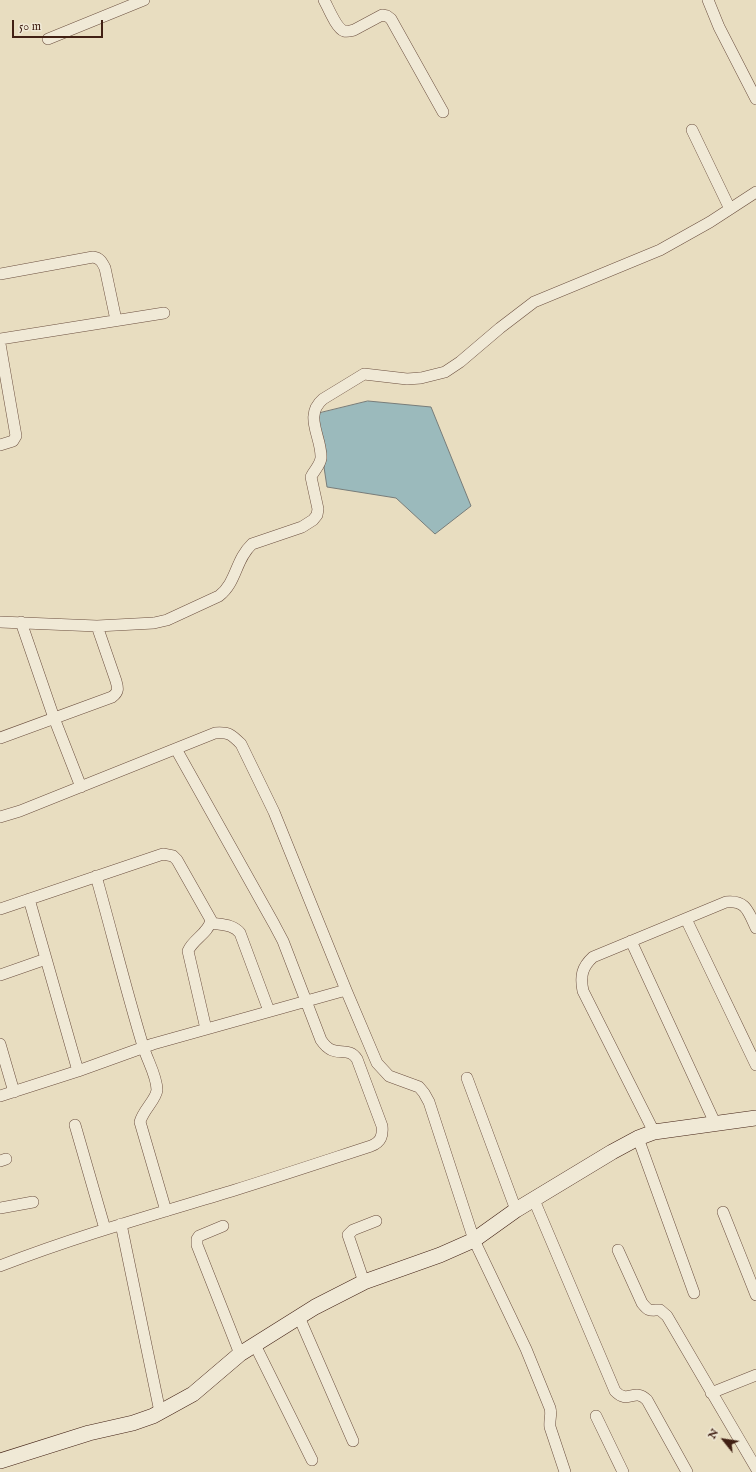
<!DOCTYPE html>
<style>
body{margin:0}
#map{position:relative;width:756px;height:1472px;overflow:hidden;background:#e8ddc0;font-family:"IM FELL English",serif}
canvas{display:block}
.north{position:absolute;left:704px;top:1420px;width:40px;height:40px;-webkit-text-stroke:3px #f0e9d6;paint-order:stroke;rotate:300deg;font-size:11px;font-weight:700;line-height:16px;text-align:center;color:#412014}
.north::after{content:'';display:block;margin:auto;width:14px;height:18px;background:#412014;clip-path:polygon(50% 0,100% 100%,50% 72%,0 100%)}
.scale{position:absolute;left:12px;top:20px;width:91px;height:18px;box-sizing:border-box;border:2px solid #412014;border-top:0;padding-left:5px;font-size:12px;line-height:14px;white-space:nowrap;color:#412014;-webkit-text-stroke:3px #f0e9d6;paint-order:stroke}
</style>
<div id="map">
<canvas width="756" height="1472"></canvas>
<div class="north">N</div>
<div class="scale">50 m</div>
</div>
<script>
const ctx = document.querySelector('canvas').getContext('2d');
ctx.lineJoin = 'round';
function paint(path, color) {
  ctx.fillStyle = color;
  ctx.fill(path, 'evenodd');
}
function stroke(path, color, width, dash) {
  ctx.strokeStyle = color;
  ctx.lineWidth = width;
  ctx.lineCap = dash ? 'butt' : 'round';
  ctx.setLineDash(dash || []);
  ctx.stroke(path);
}
const water = new Path2D(`
 M368 401 431 407 471 506 435 534 396 498 327 487 316 414Z`);
paint(water, '#9bbabc');
stroke(water, '#777c79', 1);
const street = new Path2D(`
 M324 0C328 7 336 28 344 31 347 32 350 31 354 30L382 15 387 16 391 19 443 112
 M708 0 719 27 756 99
 M48 39 144 0
 M692 130 730 209
 M0 274 93 257C100 258 102 262 105 268L116 320
 M0 339 164 313
 M0 344 16 436 13 441 0 445
 M0 622 97 626 154 623 167 620 219 596C237 582 235 560 252 544L302 527 313 520 317 515 318 509 311 477C314 470 320 466 321 458 322 437 303 416 323 399L364 374 407 379 421 378 445 372 460 362 500 328 534 302 660 250 710 222 756 192
 M21 622 54 718 81 787
 M0 738 112 697C119 692 118 688 116 681L97 626
 M0 817 20 811 215 733C229 732 231 734 241 744L274 812 346 990 377 1063 389 1076 419 1087 424 1093 429 1102 474 1240 526 1349 550 1408C552 1415 549 1420 550 1427L565 1472
 M96 876C112 933 126 990 143 1046 147 1060 157 1076 157 1090 156 1100 143 1110 140 1122L166 1211
 M29 899 78 1071
 M0 909 163 854 173 856 177 860 211 920C209 933 193 939 188 951L206 1029
 M686 919 756 1065
 M211 923C221 925 233 924 240 933L269 1011
 M631 941 715 1123
 M0 975 46 959
 M0 1044 14 1092
 M467 1078 516 1210
 M0 1096 78 1071 153 1044 346 990
 M75 1125 105 1229
 M654 1132 583 991C580 976 582 967 593 957L726 902C746 900 748 911 756 928
 M638 1138 694 1293
 M0 1161 6 1159
 M534 1200 615 1391C628 1405 634 1387 647 1400L687 1472
 M0 1208 33 1202
 M723 1212 756 1295
 M121 1224 160 1412
 M223 1226 199 1236 197 1239V1245L240 1354
 M618 1250 642 1303C649 1312 650 1310 660 1310L667 1316 756 1468
 M0 1266C77 1236 156 1214 235 1190 280 1176 325 1161 371 1146 381 1142 383 1136 382 1126L357 1059C347 1044 335 1061 321 1040L283 941 274 924 176 749
 M364 1282 348 1235 353 1230 376 1221
 M299 1317 353 1441
 M255 1345 312 1460
 M711 1393 756 1375
 M596 1416 623 1472`);
const secondary = new Path2D(`
 M0 1461 89 1433 133 1423 153 1416 193 1394 240 1354 315 1307 364 1282 440 1255 474 1240 516 1210 612 1152 638 1138 654 1132 756 1118`);
stroke(street, '#6b4f3f', 12);
stroke(secondary, '#412014', 16);
stroke(street, '#f0e9d6', 11);
stroke(secondary, '#f0e9d6', 15);
</script>
